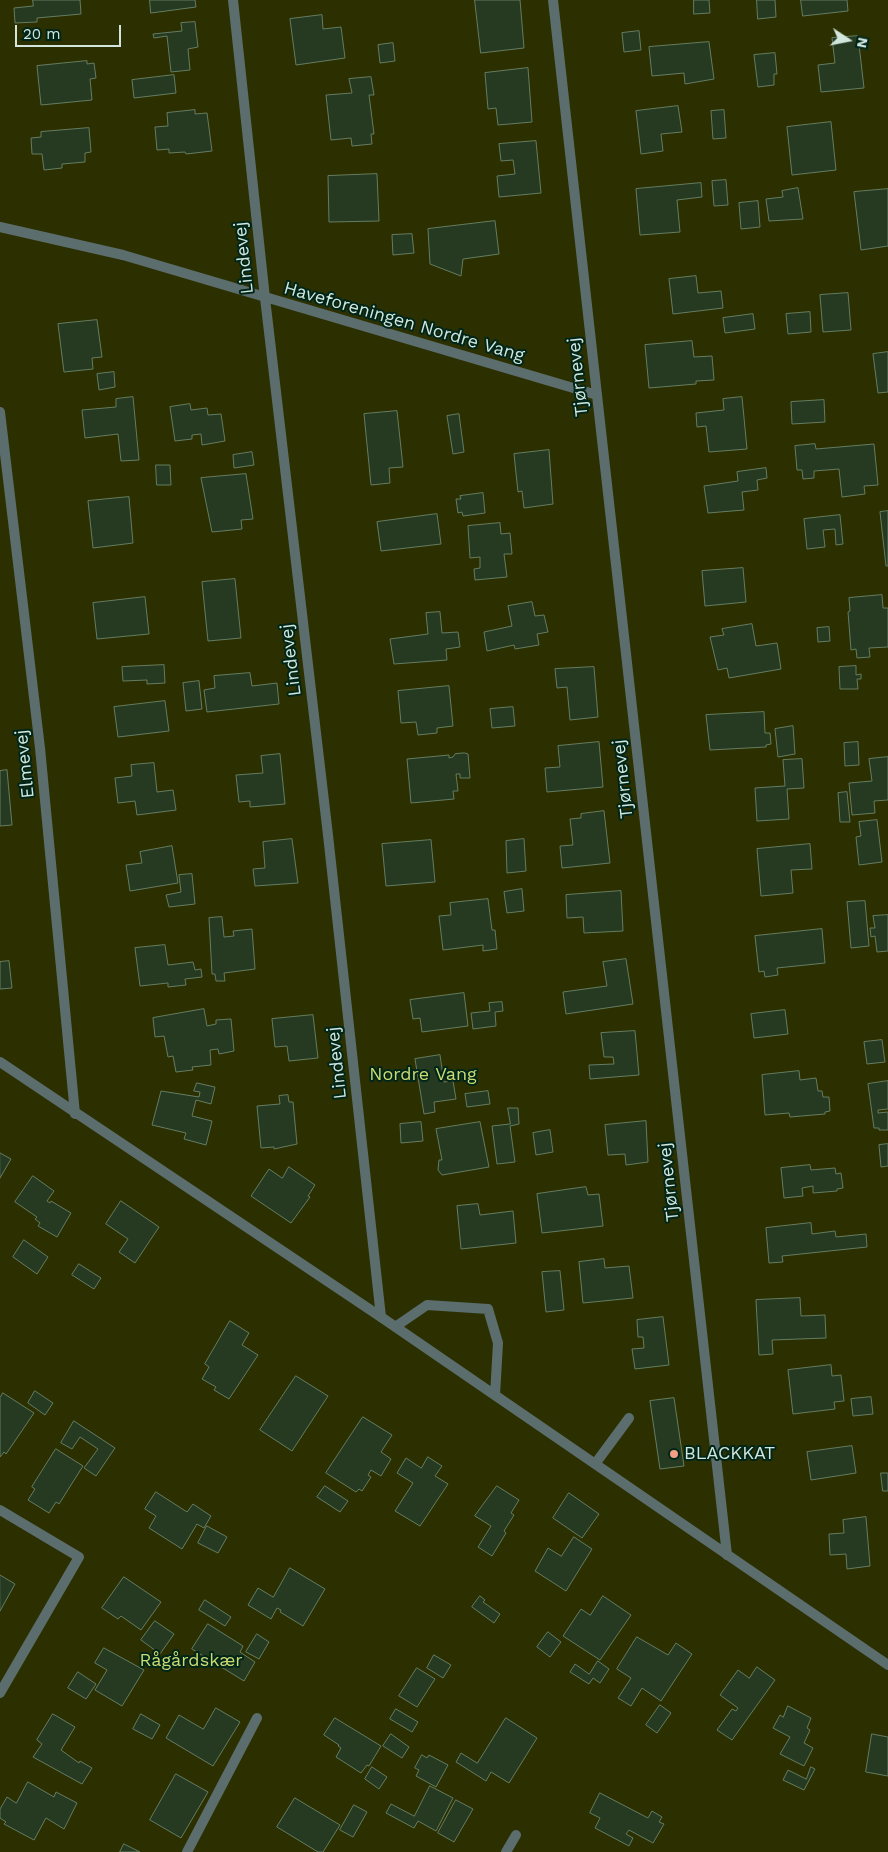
<!DOCTYPE html>
<meta charset="utf-8">
<style>
body{margin:0}
#map{position:relative;width:888px;height:1852px;overflow:hidden;background:#002519;font-family:"Work Sans",sans-serif}
canvas{display:block}
.north{position:absolute;left:823px;top:15px;width:50px;height:50px;-webkit-text-stroke:4px #002519;paint-order:stroke;rotate:101deg;font-size:14px;font-weight:700;line-height:20px;text-align:center;color:#d2e6dd}
.north::after{content:'';display:block;margin:auto;width:18px;height:22px;background:#d2e6dd;clip-path:polygon(50% 0,100% 100%,50% 72%,0 100%)}
.scale{position:absolute;left:15px;top:25px;width:106px;height:22px;box-sizing:border-box;border:2px solid #d2e6dd;border-top:0;padding-left:6px;font-size:15px;line-height:18px;white-space:nowrap;color:#d2e6dd;-webkit-text-stroke:4px #002519;paint-order:stroke}
</style>
<div id="map">
<canvas width="888" height="1852"></canvas>
<div class="north">N</div>
<div class="scale">20 m</div>
</div>
<script>
const ctx = document.querySelector('canvas').getContext('2d');
ctx.lineJoin = 'round';
function paint(path, color) {
  ctx.fillStyle = color;
  ctx.fill(path, 'evenodd');
}
function stroke(path, color, width, dash) {
  ctx.strokeStyle = color;
  ctx.lineWidth = width;
  ctx.lineCap = dash ? 'butt' : 'round';
  ctx.setLineDash(dash || []);
  ctx.stroke(path);
}
function drawText(font, color, halo, rows, align = 'center') {
  ctx.font = font + ' "Work Sans",sans-serif';
  ctx.lineWidth = 4;
  ctx.setLineDash([]);
  ctx.textBaseline = 'middle';
  ctx.strokeStyle = halo;
  ctx.fillStyle = color;
  for (const [text, x, y, turn = 0] of rows) {
    ctx.save();
    ctx.translate(x, y);
    ctx.rotate((+turn || 0) * Math.PI / 180);
    ctx.textAlign = isNaN(turn) ? turn : align;
    if (halo) ctx.strokeText(text, 0, 0);
    ctx.fillText(text, 0, 0);
    ctx.restore();
  }
}
paint(new Path2D(`
 M0 0H888V1852H0Z`), '#2c3000');
const building = new Path2D(`
 M33 0H80L81 14 37 18V22L15 23 14 8 33 6Z
 M150 0H195L196 7 151 13Z
 M475 0H520L524 48 481 53Z
 M694 0H709L710 13 694 14Z
 M757 0H775L776 17 758 19Z
 M801 0H847L848 11 803 16Z
 M322 15 323 29 341 27 345 58 296 65 290 19Z
 M195 22 198 47 188 49 190 70 171 72 167 36 154 38 153 34 182 31 181 23Z
 M639 31 641 50 624 52 622 33Z
 M858 36 864 88 821 92 818 65 835 63 832 38Z
 M709 42 714 79 685 84 684 73 652 76 649 47Z
 M393 43 395 61 380 63 378 45Z
 M775 53 777 74H774V85L758 87 754 55Z
 M87 61V64L94 63 96 78 90 79 92 100 41 105 37 66Z
 M528 68 532 122 498 125 496 108 488 109 485 73Z
 M174 75 176 93 134 98 132 80Z
 M371 77 374 95H369L374 134H371L372 144 352 146 351 138 331 140 326 95 352 93 349 79Z
 M678 106 682 132 661 134 663 151 641 154 636 111Z
 M195 110V114L207 113 212 151 186 154 185 152 169 153V149L157 150 155 127 168 126 167 113Z
 M724 110 726 138 713 139 711 111Z
 M831 122 836 170 792 175 787 127Z
 M89 128 91 152 85 153V162L62 164V168L44 170 42 154H32L31 138 41 137V132Z
 M536 141 541 193 499 197 497 176 515 174 513 160 501 161 499 144Z
 M377 174 379 221 329 222 328 176Z
 M726 180 728 205 714 206 712 181Z
 M701 183 702 197 677 200 680 232 640 235 636 189Z
 M798 188 803 219 769 221 766 199 783 197 782 191Z
 M888 189V246L861 250 854 192Z
 M758 201 760 227 741 229 739 203Z
 M495 221 499 254 463 259 461 276 430 264 428 229Z
 M412 234 414 253 393 255 392 235Z
 M696 276 698 293 721 291 723 308 673 314 669 279Z
 M848 293 851 330 823 332 820 295Z
 M810 312 811 332 788 334 786 314Z
 M753 314 755 329 725 333 723 318Z
 M97 320 102 357 92 358 93 369 64 372 58 324Z
 M692 341 694 357 712 356 714 380 696 381V384L649 388 645 345Z
 M888 352V392L878 393 873 354Z
 M114 372 115 387 99 390 97 374Z
 M133 397 139 460 121 461 118 434 85 438 82 410 116 407V399Z
 M742 397 747 449 709 452 706 426 697 427 696 413 724 410 723 399Z
 M824 400 825 422 792 424 791 402Z
 M190 404 191 410 207 408 208 415 221 414 225 441 202 445 201 434 192 435V439L175 441 170 407Z
 M397 411 403 467 389 468 390 483 371 485 364 414Z
 M459 414 464 452 453 454 447 416Z
 M815 444 816 449 874 444 878 485 864 486 865 494 842 497 839 469 814 471V478L803 479 802 470H797L795 446Z
 M549 450 553 504 524 508 522 491 518 492 514 454Z
 M252 452 254 465 234 468 233 455Z
 M156 465H170L171 485H157Z
 M766 468 767 478 757 480 758 490 742 492 744 510 708 513 704 486 738 481 737 472Z
 M246 474 253 519 241 520 242 529 212 532 201 478Z
 M483 493 485 513 463 516 462 512 458 513 456 499H461L460 496Z
 M129 497 133 543 93 548 88 501Z
 M888 511V566H886L880 512Z
 M437 514 441 544 381 551 377 522Z
 M840 515 843 544 836 545 835 529 823 530 825 547 807 549 804 519Z
 M500 523 501 534 510 533 512 554H504L507 577 475 580 474 569 480 568V557L470 558 468 526Z
 M743 568 746 602 705 606 702 571Z
 M235 579 241 638 208 641 202 582Z
 M882 595 883 608H888V647L869 648 870 657 857 658 856 649 851 650 848 612 850 611 849 598Z
 M145 597 149 634 97 639 93 603Z
 M532 602 535 616 544 615 548 632 537 634 539 645 515 649 514 645 487 651 484 632 512 626 508 606Z
 M440 612 442 633 458 632 460 647 446 649 447 660 394 664 390 639 428 634 426 613Z
 M752 624 756 646 777 643 781 669 729 678 727 668 718 670 710 637 724 635 722 629Z
 M829 627 830 641 818 642 817 628Z
 M164 665 165 683 147 684V680L123 681 122 667Z
 M856 666V675L861 674V679H857L858 689H840L839 667Z
 M594 667 598 717 570 720 567 687 557 688 555 669Z
 M250 673 252 686 277 683 279 704 207 712 204 690 215 688 214 676Z
 M199 681 202 709 186 711 183 683Z
 M449 686 453 726 437 728V733L418 735 416 722 401 723 398 691Z
 M165 701 169 731 118 737 114 707Z
 M513 707 515 726 492 728 490 709Z
 M764 712 765 733H770L771 744 766 745V747L710 750 706 715Z
 M793 726 795 754 778 757 775 729Z
 M599 742 603 787 547 792 545 768 560 767 558 746Z
 M858 742 859 765 845 766 844 743Z
 M465 753 468 754 470 778H460V774H456L458 791H453L454 799 411 803 407 759 449 755V758L453 757 455 754Z
 M280 754 285 804 250 807V801L239 802 236 775 263 773 261 756Z
 M888 757V800L874 801 875 813 852 815 849 783 872 781 869 759Z
 M802 759 804 788 787 789 789 819 757 821 755 788 785 786 783 760Z
 M154 763 157 792 173 790 176 810 137 815 135 801 118 803 115 778 132 776 131 765Z
 M7 770 12 825 0 826V771Z
 M847 792 850 822H840L838 793Z
 M604 811 610 863 562 868 560 846 573 845 570 819 581 818V814Z
 M877 820 882 862 859 865 856 837 861 836 859 822Z
 M292 839 298 883 255 886 253 869 265 868 263 842Z
 M524 839 526 871 507 873 506 841Z
 M431 840 435 882 386 886 382 844Z
 M810 844 812 869 791 870 793 893 761 896 757 849Z
 M172 846 178 883 130 891 126 865 142 863 140 852Z
 M192 874 195 904 169 907 166 895 181 892 179 875Z
 M522 889 524 911 507 913 504 892Z
 M621 891 623 931 584 933 583 917 567 918 566 895Z
 M488 899 492 930H495L497 949 483 951V945L443 950 439 916 451 915 450 903Z
 M865 901 869 946 851 948 847 902Z
 M888 915V951L877 952 875 936 871 937 870 928H875L873 916Z
 M222 917 224 937 234 936 233 931 252 929 255 969 224 973 225 981H216L215 974H212L209 918Z
 M822 929 825 963 777 968 778 975 765 977 764 971 759 972 755 936Z
 M165 945 168 965 193 962 195 970 201 969 202 977 185 979 186 985 168 987V983L140 986 135 948Z
 M626 959 633 1004 566 1014 563 992 607 986 603 962Z
 M9 961 12 988 0 989V962Z
 M464 993 468 1026 422 1032 420 1018 413 1019 410 1000Z
 M502 1002 503 1011 495 1012 496 1026 473 1029 471 1013 490 1011 489 1003Z
 M204 1009 207 1026 216 1024V1020L231 1019 234 1051 219 1054 218 1049 210 1050 211 1065 192 1067 193 1070 176 1072 173 1056 168 1057 164 1036 155 1037 153 1018Z
 M785 1010 788 1034 754 1038 751 1014Z
 M313 1015 318 1058 289 1061 287 1046 275 1047 272 1019Z
 M635 1031 639 1075 590 1079 589 1065 614 1064 613 1057H604L601 1033Z
 M882 1040 885 1062 867 1064 864 1042Z
 M440 1055 444 1082 453 1081 456 1099 434 1102 435 1112 424 1114 415 1059Z
 M799 1071 800 1080 816 1078 818 1091H822L823 1097H829L830 1111 825 1112V1114L790 1117 789 1113 765 1115 762 1075Z
 M888 1081V1109L878 1110V1113L888 1112V1130H879V1128H874L868 1084Z
 M197 1083 215 1087 211 1104 196 1100 192 1116 212 1121 206 1145 184 1139 186 1133 152 1125 161 1091 199 1097 200 1092 194 1091Z
 M488 1091 490 1104 467 1107 465 1094Z
 M288 1095 289 1102H293L297 1144 274 1149V1147L261 1148 257 1106 280 1104 279 1096Z
 M508 1108H518L519 1124 510 1126 515 1162 497 1164 492 1126 510 1124Z
 M646 1121 648 1162 626 1165 625 1154 608 1155 605 1125Z
 M421 1122 423 1141 401 1143 400 1124Z
 M480 1122 489 1167 442 1175 438 1170 439 1160H442L436 1129Z
 M550 1130 553 1152 536 1155 533 1133Z
 M888 1144V1166L881 1167 879 1145Z
 M0 1153 11 1159 0 1178Z
 M810 1165 811 1170 835 1168 836 1174 841 1173 843 1188 837 1189V1191L813 1193V1186L802 1188 803 1196 784 1198 781 1168Z
 M289 1167 315 1185 308 1196 310 1197 291 1223 251 1196 269 1169 282 1178Z
 M33 1176 54 1191 47 1201 50 1203 51 1201 71 1213 57 1237 38 1226 40 1223 35 1219 37 1217 15 1202Z
 M586 1187 588 1195 599 1194 603 1226 542 1233 537 1194Z
 M121 1201 159 1227 135 1263 119 1252 128 1239 106 1224Z
 M478 1204 480 1215 513 1211 516 1243 461 1249 457 1206Z
 M811 1223 812 1234 835 1231 836 1237 866 1234 867 1247 782 1256 783 1262 769 1263 766 1228Z
 M24 1240 48 1257 37 1274 13 1257Z
 M604 1259 605 1268 629 1266 633 1298 583 1303 579 1262Z
 M79 1264 101 1278 94 1289 72 1275Z
 M560 1271 564 1310 546 1312 542 1272Z
 M800 1298 801 1316 825 1315 826 1338 772 1340 773 1354 759 1355 756 1300Z
 M663 1317 669 1365 635 1369 632 1349 644 1348 643 1337H638L637 1320Z
 M230 1321 249 1333 242 1345 258 1355 229 1399 214 1390 216 1387 202 1379 209 1367 205 1364Z
 M831 1365 832 1376 841 1375 844 1401 834 1402 835 1409 793 1414 788 1370Z
 M296 1376 328 1396 292 1451 260 1430Z
 M35 1391 53 1403 45 1415 28 1403Z
 M3 1393 34 1413 6 1454 4 1452 0 1457V1398Z
 M871 1397 873 1414 853 1416 851 1399Z
 M674 1398 684 1466 660 1469 650 1401Z
 M363 1417 392 1435 381 1452 391 1459 381 1476 371 1470 368 1475 371 1477 362 1491 359 1489 356 1492 326 1473Z
 M74 1421 115 1448 96 1476 84 1468 98 1449 80 1437 72 1449 61 1443Z
 M852 1446 856 1473 811 1480 807 1452Z
 M56 1449 83 1466 59 1504 56 1502 49 1513 28 1500 35 1489 32 1487Z
 M428 1457 442 1466 435 1476 448 1484 420 1526 395 1511 413 1483 397 1473 406 1458 421 1468Z
 M881 1473H888V1491H883Z
 M325 1486 348 1501 340 1512 317 1497Z
 M497 1486 519 1500 511 1513 514 1515 504 1531 506 1533 492 1556 478 1547 491 1526 475 1516Z
 M156 1492 187 1512 193 1504 211 1516 204 1528 197 1524 182 1549 149 1528 156 1516 145 1509Z
 M569 1493 599 1514 582 1538 553 1518Z
 M866 1517 870 1566 847 1569 846 1554 830 1555 829 1534 844 1533 843 1520Z
 M207 1526 227 1537 218 1553 198 1543Z
 M574 1537 592 1549 566 1591 535 1571 548 1548 561 1556Z
 M290 1568 325 1589 303 1626 280 1612 281 1610 277 1608 271 1619 248 1605 258 1588 273 1597Z
 M0 1575 15 1584 0 1611Z
 M124 1577 161 1602 141 1630 121 1616 118 1619 102 1608Z
 M480 1596 485 1600 483 1602 500 1614 494 1623 472 1607Z
 M603 1596 631 1615 600 1660 563 1636 581 1609 590 1615Z
 M205 1600 231 1617 225 1626 199 1610Z
 M155 1621 174 1634 160 1654 141 1640Z
 M208 1624 243 1646 240 1652 255 1662 244 1681 192 1649Z
 M548 1632 561 1642 550 1657 537 1647Z
 M257 1634 269 1642 259 1659 246 1652Z
 M637 1637 668 1655 676 1643 692 1654 661 1701 642 1688 631 1706 618 1698 631 1678 617 1669Z
 M104 1648 144 1670 122 1706 95 1690 107 1670 95 1663Z
 M434 1655 451 1665 443 1678 427 1668Z
 M598 1661 609 1669 600 1683 593 1678 589 1684 570 1672 575 1664 589 1674Z
 M757 1667 775 1680 732 1740 717 1730 732 1709 736 1711 738 1708 720 1695 738 1670 749 1678Z
 M417 1668 435 1679 417 1707 399 1696Z
 M78 1672 96 1684 86 1699 68 1688Z
 M660 1705 671 1713 657 1733 646 1725Z
 M788 1706 811 1718 807 1728 810 1730 804 1743 813 1748 804 1766 780 1754 790 1737 773 1728 780 1715 783 1717Z
 M216 1708 240 1722 213 1766 166 1738 179 1715 203 1729Z
 M396 1709 418 1722 412 1732 390 1719Z
 M53 1714 75 1727 61 1750 79 1763 80 1761 92 1768 82 1784 33 1757 42 1744 37 1740Z
 M141 1714 160 1725 152 1739 133 1729Z
 M335 1718 381 1746 369 1766 367 1765 361 1773 336 1757 341 1748 338 1746 339 1745 324 1735Z
 M506 1718 537 1738 509 1783 491 1772 486 1781 456 1762 461 1753 477 1763Z
 M391 1734 409 1747 402 1758 383 1746Z
 M872 1734 888 1737V1776L866 1772Z
 M422 1755 427 1758 429 1755 448 1765 436 1787 416 1776 419 1770 415 1768Z
 M372 1767 387 1777 379 1789 365 1779Z
 M811 1767 815 1769 804 1790 783 1780 788 1770 806 1779Z
 M176 1774 208 1792 181 1838 150 1820Z
 M28 1782 54 1797 56 1792 77 1803 64 1829 46 1818 34 1840 4 1824 6 1822 0 1818V1809L7 1797 16 1803Z
 M430 1786 453 1798 436 1831 418 1821 414 1828 386 1813 391 1804 414 1816Z
 M600 1793 648 1818 652 1811 662 1817 659 1822 664 1824 653 1843 629 1830 626 1834 633 1838 629 1846 595 1828 600 1818 590 1813Z
 M295 1798 340 1825 323 1852H318L277 1827Z
 M456 1800 473 1809 454 1842 438 1833Z
 M354 1805 367 1812 353 1837 340 1830Z
 M124 1844 140 1852H120Z`);
paint(building, '#253a21');
stroke(building, '#657c61', 1);
stroke(new Path2D(`
 M233 0 265 298
 M0 227 123 255 597 395 553 0
 M0 412 40 748 75 1114
 M0 1062 381 1317 888 1665
 M395 1327 427 1305 488 1309 498 1343 495 1395
 M595 1464 629 1418
 M0 1510 79 1557 0 1693
 M187 1852 257 1718
 M506 1852 516 1835`), '#5b6e6d', 10);
stroke(new Path2D(`
 M265 298 328 835 381 1317
 M597 395 727 1555`), '#5b6e6d', 10);
for (const [x, y, r, color] of [
 [674,1454,5,"#f39f85"]
]) {
  const dot = new Path2D();
  dot.arc(x, y, r, 0, 2 * Math.PI);
  ctx.fillStyle = color;
  ctx.fill(dot);
  stroke(dot, '#002519', 2);
}
drawText('18px', '#d2e6dd', '#002519', [
 ["Lindevej",244,258,-96],
 ["Haveforeningen Nordre Vang",404,322,16],
 ["Tjørnevej",578,377,-96],
 ["Lindevej",291,660,-97],
 ["Elmevej",25,764,-96],
 ["Tjørnevej",623,779,-96],
 ["Lindevej",337,1063,-96],
 ["Tjørnevej",669,1182,-96]
]);
drawText('18px', '#cdda72', '#002519', [
 ["Nordre Vang",423,1075],
 ["Rågårdskær",191,1661]
]);
drawText('18px', '#d2e6dd', '#002519', [
 ["BLACKKAT",684,1454]
], 'left');
</script>
